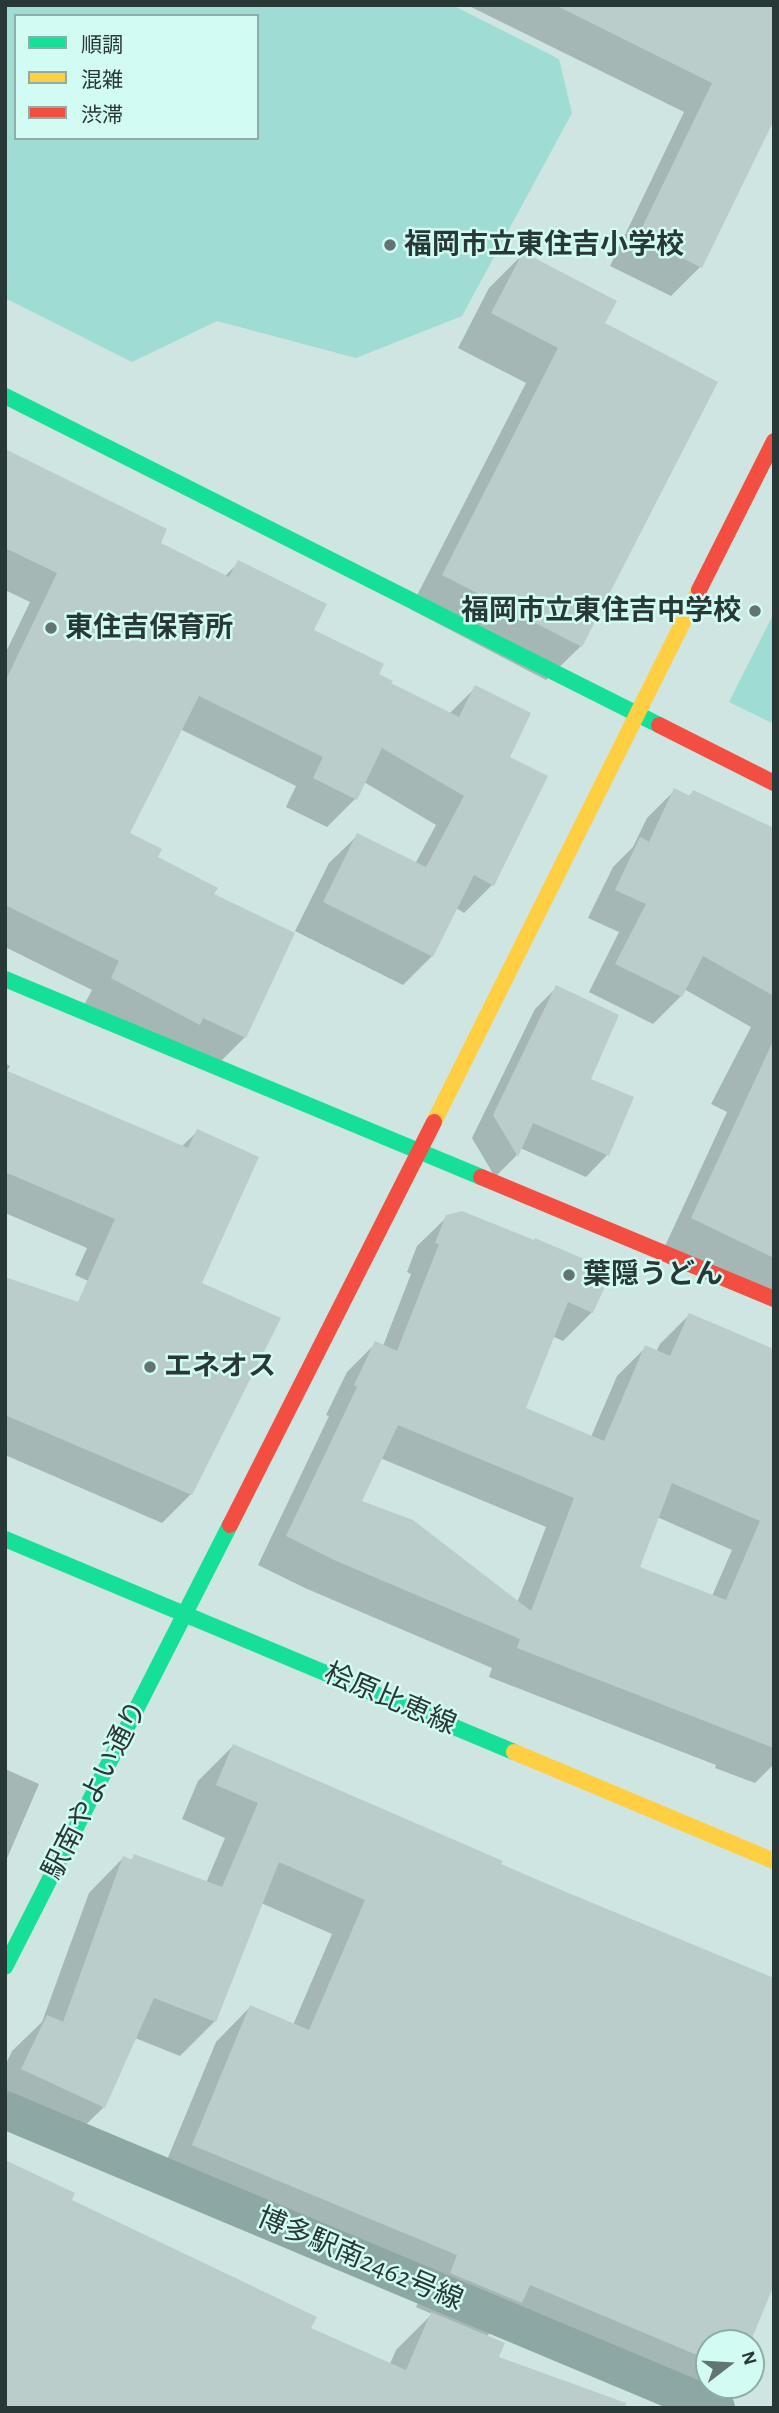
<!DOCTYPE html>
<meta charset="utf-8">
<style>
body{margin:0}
#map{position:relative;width:779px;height:2413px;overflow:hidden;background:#cee5e1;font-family:"Alegreya Sans","Noto Sans JP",sans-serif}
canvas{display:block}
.frame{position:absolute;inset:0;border:7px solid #283836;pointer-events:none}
.legend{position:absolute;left:14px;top:14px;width:245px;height:126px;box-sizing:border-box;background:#d2fbf4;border:2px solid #8eada8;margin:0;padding:9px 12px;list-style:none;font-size:21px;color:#283836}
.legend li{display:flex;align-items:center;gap:14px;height:35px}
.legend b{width:35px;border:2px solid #8eada8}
.north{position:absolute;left:695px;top:2329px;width:70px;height:70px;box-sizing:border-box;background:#d2fbf4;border:2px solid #8eada8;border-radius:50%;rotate:73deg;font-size:19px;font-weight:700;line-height:28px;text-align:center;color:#283836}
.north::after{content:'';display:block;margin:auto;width:24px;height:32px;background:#627572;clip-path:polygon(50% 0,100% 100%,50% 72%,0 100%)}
</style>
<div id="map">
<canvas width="779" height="2413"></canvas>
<div class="frame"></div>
<ul class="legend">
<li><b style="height:9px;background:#16e098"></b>順調</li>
<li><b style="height:9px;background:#ffcf43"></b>混雑</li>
<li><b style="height:9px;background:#f24e42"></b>渋滞</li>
</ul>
<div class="north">N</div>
</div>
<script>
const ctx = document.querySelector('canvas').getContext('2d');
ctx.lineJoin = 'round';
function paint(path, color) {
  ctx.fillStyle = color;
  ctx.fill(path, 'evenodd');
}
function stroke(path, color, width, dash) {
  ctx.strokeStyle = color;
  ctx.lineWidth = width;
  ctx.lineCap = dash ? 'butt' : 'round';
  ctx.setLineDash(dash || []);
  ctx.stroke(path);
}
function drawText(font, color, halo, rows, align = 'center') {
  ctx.font = font + ' "Alegreya Sans","Noto Sans JP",sans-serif';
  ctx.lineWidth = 5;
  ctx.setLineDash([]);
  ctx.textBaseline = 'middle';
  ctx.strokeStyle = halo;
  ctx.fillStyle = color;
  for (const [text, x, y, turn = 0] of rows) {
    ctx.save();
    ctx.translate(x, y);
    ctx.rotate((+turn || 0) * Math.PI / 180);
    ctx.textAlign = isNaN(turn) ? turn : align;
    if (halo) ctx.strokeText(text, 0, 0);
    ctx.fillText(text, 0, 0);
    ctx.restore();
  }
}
paint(new Path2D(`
 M5 5H452L559 59 572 113 462 316 356 358 217 321 132 362 5 298ZM16 16H257V138H16Z
 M774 613V724L729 702Z`), '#9fdcd3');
paint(new Path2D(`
 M467 5H774L701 266 671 296 610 266 684 112Z
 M523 254 603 324 581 646 546 680 410 609 526 383 458 348 489 288Z
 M5 463 224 577 239 562 312 630 389 684 449 714 476 687 508 757 492 885 464 913 456 908 432 956 403 985 295 931 329 863 358 835 415 864 436 825 364 782 355 799 327 827 286 807 296 786 180 729 128 834 156 858 212 895 293 934 245 1037 216 1066 83 1007 92 990 5 947V654L30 602 5 590Z
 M675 790 688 797 693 792 774 830V1299L665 1246 727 1112 711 1104 751 1027 684 989 681 996 653 1024 589 992 619 932 588 918 613 867 633 847 647 818Z
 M556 988 589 1080 607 1155 586 1177 520 1148 516 1156 495 1177 472 1138 535 1009Z
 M5 1063 10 1066 6 1073 181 1147 198 1131 168 1317 75 1275 87 1248 5 1213Z
 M447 1217 592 1312 563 1341 552 1336 523 1409 591 1437 617 1376 646 1347 656 1352 660 1344 689 1315 774 1351V1764L755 1783 715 1768 716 1765 489 1677 492 1668 305 1588 258 1565 329 1416 326 1415 347 1372 376 1343 383 1346 411 1274 407 1272 417 1246ZM380 1458 546 1527 517 1603 359 1502ZM657 1517 732 1550 712 1596 638 1568Z
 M5 1279 173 1337 191 1494 162 1523 5 1455Z
 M233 1746 499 1865 748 2343H709V2385H722L702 2406 501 2322 486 2337 497 2358 619 2408H5L69 2201 309 2329 390 2364 396 2350 432 2314 416 2307 424 2290 159 2179 216 2042 250 2007 293 2025 332 1934 261 1903 215 2021 180 2056 135 2038 104 2107 69 2141 5 2112V2066L12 2051 42 2022 89 1893 123 1858 130 1861 135 1856 206 1883 225 1838 182 1819 198 1781Z
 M5 1769 39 1784 5 1863Z`), '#0003');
paint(new Path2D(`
 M555 5H774V120L702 268 638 236 712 83Z
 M523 252 617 301 605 323 718 382 582 647 442 575 558 348 491 313Z
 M5 449 167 529 161 543 229 577 238 560 327 604 314 630 384 664 379 674 393 681 391 683 459 717 475 685 531 713 510 757 548 776 494 886 474 875 433 957 323 902 357 833 426 867 464 796 382 748 357 800 313 778 323 757 199 696 130 833 162 849 158 857 218 888 214 894 295 933 246 1038 203 1018 200 1025 111 978 119 961 5 905V682L57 573 5 548Z
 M674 788 690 796 693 790 774 828V996L703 956 682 997 615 964 646 904 615 890 640 837 649 842Z
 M556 985 619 1015 591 1079 634 1097 609 1156 533 1123 518 1157 493 1115Z
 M774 1039V1258L691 1218Z
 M5 1070 188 1148 197 1129 259 1157 202 1283 281 1318 192 1495 5 1415V1277L78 1302 115 1219 5 1172Z
 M462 1211 534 1240 535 1238 612 1271 593 1313 568 1302 526 1408 604 1441 645 1345 670 1356 689 1313 774 1349V1748L517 1648 520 1639 334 1560 286 1536 357 1387 354 1385 375 1341 397 1351 439 1244 435 1243 446 1215ZM398 1425 574 1498 531 1611 413 1520 362 1501ZM672 1483 760 1521 726 1600 640 1567Z
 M233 1744 503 1861 501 1864 566 1892 774 1978V2285L750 2343H709V2360L530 2285 522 2303 450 2273 457 2255 192 2145 250 2005 309 2030 365 1900 279 1862 216 2022 154 1998 105 2108 21 2069 47 2015 63 2022 123 1856 132 1860 134 1854 222 1887 258 1803 216 1785Z
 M5 2160 75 2193 72 2200 317 2317 311 2328 406 2370 431 2312 505 2343 499 2357 626 2403 625 2408H5Z`), '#bbcdca');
stroke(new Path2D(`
 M5 2110 716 2408`), '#8da8a4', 38);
stroke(new Path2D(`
 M5 396 659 725
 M5 979 481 1177
 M5 1539 514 1752
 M5 1967 230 1525`), '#16e098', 16);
stroke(new Path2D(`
 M434 1122 699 590
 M514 1752 774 1861`), '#ffcf43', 16);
stroke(new Path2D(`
 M699 590 774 441
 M659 725 774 783
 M481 1177 774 1299
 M230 1525 434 1122`), '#f24e42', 16);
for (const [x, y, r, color] of [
 [390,245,7,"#627572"],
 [755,611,7,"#627572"],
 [51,628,7,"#627572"],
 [569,1275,7,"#627572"],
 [150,1367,7,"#627572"]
]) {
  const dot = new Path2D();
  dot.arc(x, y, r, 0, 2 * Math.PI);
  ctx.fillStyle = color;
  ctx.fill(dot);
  stroke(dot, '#d2fbf4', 2.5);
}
drawText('bold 28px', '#283836', '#d2fbf4', [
 ["福岡市立東住吉小学校",404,245],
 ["福岡市立東住吉中学校",741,611,"right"],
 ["東住吉保育所",65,628],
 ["葉隠うどん",583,1275],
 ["エネオス",164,1367]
], 'left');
drawText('28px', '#283836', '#d2fbf4', [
 ["桧原比恵線",390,1699,23],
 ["駅南やよい通り",95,1790,-63],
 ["博多駅南2462号線",360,2259,23]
]);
</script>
